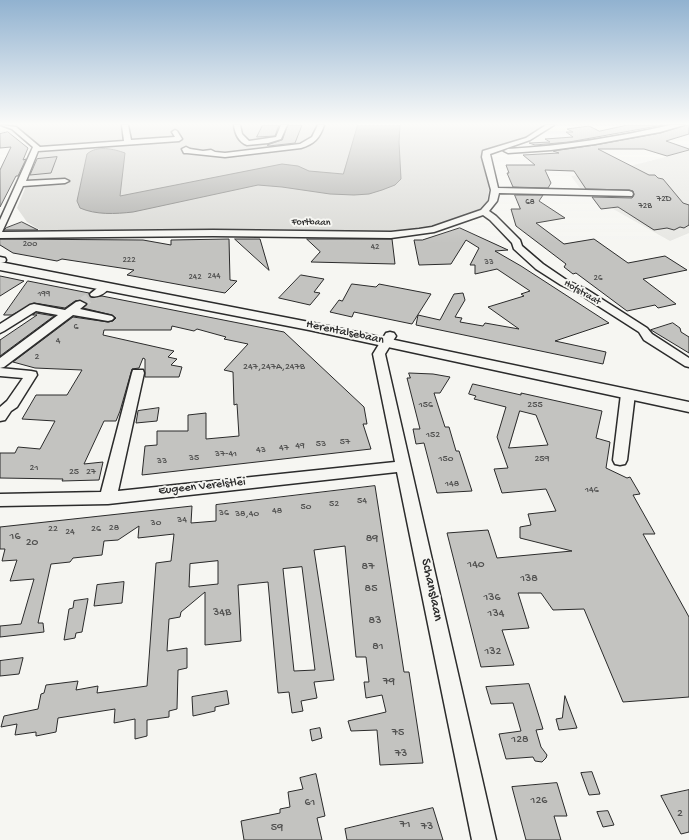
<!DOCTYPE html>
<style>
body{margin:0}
canvas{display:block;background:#f6f6f2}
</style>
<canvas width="689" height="840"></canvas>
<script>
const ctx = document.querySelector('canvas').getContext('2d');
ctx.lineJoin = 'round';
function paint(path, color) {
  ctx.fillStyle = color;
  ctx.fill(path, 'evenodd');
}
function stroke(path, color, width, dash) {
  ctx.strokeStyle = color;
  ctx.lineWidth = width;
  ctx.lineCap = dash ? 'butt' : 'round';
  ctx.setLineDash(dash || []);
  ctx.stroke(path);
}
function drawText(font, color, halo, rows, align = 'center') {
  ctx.font = font + ' "Gochi Hand",sans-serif';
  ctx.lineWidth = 4;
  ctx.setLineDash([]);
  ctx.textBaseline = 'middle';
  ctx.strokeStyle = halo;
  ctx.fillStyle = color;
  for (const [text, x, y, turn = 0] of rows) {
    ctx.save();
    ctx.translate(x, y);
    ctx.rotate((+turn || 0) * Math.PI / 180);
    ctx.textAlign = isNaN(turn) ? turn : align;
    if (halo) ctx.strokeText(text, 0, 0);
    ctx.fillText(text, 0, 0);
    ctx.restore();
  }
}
paint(new Path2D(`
 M689 151V233L670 241 583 192 571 176 635 169 630 166Z`), '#e7e7e3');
paint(new Path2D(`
 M13 125H546L524 138 482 153 481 156 489 190 487 201 479 210 430 227 391 232 214 230 186 232H43L27 222 17 208 42 147Z`), '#d9d9d5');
const water = new Path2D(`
 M358 125H400L399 142 401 179 395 185 382 190 369 194 354 195 330 194 282 187 258 185 133 212C115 214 96 215 80 208L77 201 87 154C97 145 114 149 125 153L120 196 282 164 298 166 309 171 343 174Z`);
paint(water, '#aeaeab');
stroke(water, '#7a7a78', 1);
const building = new Path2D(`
 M263 125H279L275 136 257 137Z
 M288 125H302L295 143 269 146 267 145 282 140Z
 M628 125H663L569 142 535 145 529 143 550 142 545 139 573 137 566 132H573L567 129 589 126 599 131Z
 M685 125H689V134L666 141 689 149V150L667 156 644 149H598L649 175H655L658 178 663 179 683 203 689 205V225L684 228 680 227 674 230 667 228 654 230 618 207 601 209 592 197 632 198 634 195 633 191 629 190 586 189 574 171 545 170 551 183 548 188 513 187 507 173H509L506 165H535L523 155 559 153 553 151 595 145 660 133Z
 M8 132 28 148 23 160 26 159 18 176H16L0 207V170L11 147 0 148V134Z
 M57 157 51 173 30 175 37 159Z
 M515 195H543L539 201 565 218 536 223 564 244 594 239 628 263 665 256 687 270 643 279 676 304 658 308 655 305 627 311 576 273 573 274 564 267 566 264 516 226 511 209H520Z
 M22 222 38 230H4L6 228Z
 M460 228 508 250 495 251 521 266 609 323 555 341 606 352 603 364 416 325 418 315 440 320 454 294 463 293 465 300 455 317 462 318 460 322 483 326 485 323 519 329 488 307 524 296 521 294 530 291 497 269 475 274V265H470L479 248 466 240 451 264 419 265 414 240H422Z
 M0 239 143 240 171 245V240L229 239 230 280 237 281 225 293 127 275 134 270 62 259 57 261 13 253 0 245Z
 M235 239H260L269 270Z
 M307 239H392L395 264 311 262 320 252Z
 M301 275 324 279 314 292 320 293 310 305 279 298Z
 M0 276 24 281 0 296Z
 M28 281 89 293 91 297 102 296 284 332 364 407 367 424H363L371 449 142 475 145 446 157 445V431H188V415L206 413V439L239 436 237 404 234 405 233 372 224 370 248 344 224 339 226 337 197 329 194 331 172 326 171 330H104L103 335 174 351 168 357 177 359 171 365 182 367 179 377H145V359L143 358 139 368 132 369 120 411 116 421H104L84 464 103 462 99 480 62 481 63 479 0 478V453H15L18 447 40 449 55 421 22 419 36 395H67L82 370 35 368 13 362 73 317 108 322 113 321 116 318 112 315 83 308 87 303 80 300 75 301 65 308 34 303 12 315H4Z
 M352 284 376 287 379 284 431 294 412 324 354 312 352 317 330 312 339 300 342 301Z
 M36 313 54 316 0 356V340L37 315H33Z
 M673 323 680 328 681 332 689 337V353L651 330Z
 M409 373 433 374 450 377 440 393H434L445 427H449L456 451H459L472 491 437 493 424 443 416 444 413 429H420L407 378H410Z
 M473 384 521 395V393L602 411 596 438 610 442 606 468 627 478 630 477 640 494 633 495 655 534H643L689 617V697L623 702 584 609 553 610 541 593H518L529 628 502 630 514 665 481 667 447 533 488 530 497 558 572 551 520 538V527L531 525 528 514 556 511 546 489 502 493 494 469 508 468 497 437 506 407 474 399 476 396 469 394ZM520 411 536 415 548 445 509 448Z
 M159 408 157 421 136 423 138 411Z
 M375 486 404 672H409L423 763 380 765 377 730 351 731 348 721 386 712 382 695 366 698 364 682H369L366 657H356L345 546 314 550 334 680 314 682 317 698 301 701 303 711 292 713 289 692 278 693 268 582 238 585 241 641 205 645V592L181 612 180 617 169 619 167 651 187 648V668L178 670 177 709 169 711V717L147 720V736L135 739V719L114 723 115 709 58 718 56 732 36 736V732L15 735 17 724 1 727 4 716 38 709 41 694 44 693 46 685 78 681 76 690 98 686 97 693 147 686 156 563 171 561 174 534 138 538 139 526 118 540 104 541 102 555 73 558 70 562 51 564 38 623H43L44 632 0 637V626L21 624 34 579 10 581 17 560 2 561 5 549H0V527L192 506 191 523 216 521V505ZM218 561V584L189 587 190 564ZM302 567 315 670 294 671 283 569Z
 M124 582 122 603 94 606 97 585Z
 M88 599 82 632 76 633 75 638 64 640 69 609 73 608 74 601Z
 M23 658 19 674 0 676V661Z
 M529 684 543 729 536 730 541 747 547 755 546 758 542 762 535 761 533 757 506 759 499 734 521 731 513 703 491 704 486 687Z
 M227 691 229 704 215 707V711L193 716 192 697Z
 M565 696 577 728 559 730 556 719 562 718Z
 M320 728 322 738 312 741 310 730Z
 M592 772 600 794 589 795 581 773Z
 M316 774 325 816 317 818 322 840H244L241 821 280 813V809L290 807 288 792 303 789 300 778Z
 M557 783 567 816H554L561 840H526L512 787Z
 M689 790V832L681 834 661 796Z
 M433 808 443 840H347L345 829Z
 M608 811 614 825 603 827 597 812Z`);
paint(building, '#c3c3c0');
stroke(building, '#2b2b2b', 1);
stroke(new Path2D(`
 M80 304 95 294`), '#cdcdca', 10, [10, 5]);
const minor = new Path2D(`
 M1 125 16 127 40 147 124 141 122 125H128L131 140 175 137 172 132 175 130 177 131 182 139 179 141 38 151 26 181 65 179 69 181 65 183 23 186 2 232 213 230 391 232 419 229 432 227 481 210 489 201 491 190 482 157 483 151 526 138 546 125H554L530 140 490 154 498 188 629 191 632 192 633 194 632 196 499 193 497 201 489 211 496 216 520 240 522 246 543 264 568 281 586 289 647 328 652 334 689 358V367L685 366 644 340 639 332 578 293 561 285 536 269 514 249 512 243 490 220 483 215 434 232 391 238 213 236 0 238V220L33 147 12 129Z
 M234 125H240L242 134 249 141 276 137 281 125H287L281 139 268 143 247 145C239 142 235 134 234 125Z
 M318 125H324C320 138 314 144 301 148L225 157 187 153H184L182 149 186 147 190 149 203 151 211 150 215 152 225 153 300 144 312 137Z
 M671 125H684L660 132 595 144 551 150 508 153 504 151 508 149C563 146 617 137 671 125Z
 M0 257 5 258 6 260 5 262 0 263Z
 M105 284 110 287C106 293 98 298 91 296L90 294 101 285Z
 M80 301 86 304 80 309 112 316 114 318 112 320 108 321 73 315 4 367 0 368V358L58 315 36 311 4 331 0 333V324L30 305 34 304 65 310 76 302Z
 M390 332 394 333 396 336 385 354 496 840H472L397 472 108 504 0 506V494L101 492 132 373 133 370H143L144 373 118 491 395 462 373 354 386 333Z
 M0 368 31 371 36 372 37 375 17 407 11 411 5 420 0 421V407L7 401 23 378 0 376Z
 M628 390 633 391 635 394 627 460 625 464 620 465 615 464 613 460 621 394 623 391Z`);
const major = new Path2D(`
 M0 262 309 322 689 402V412L309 330 0 270Z`);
stroke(minor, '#2b2b2b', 3);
stroke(major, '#2b2b2b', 3);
paint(minor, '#f6f6f2');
paint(major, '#f6f6f2');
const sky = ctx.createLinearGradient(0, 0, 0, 243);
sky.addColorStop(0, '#91b2d0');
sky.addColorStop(0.51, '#fbfbf9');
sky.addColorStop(1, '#fbfbf900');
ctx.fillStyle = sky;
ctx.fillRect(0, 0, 689, 243);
drawText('9px', '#515150', null, [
 ["72D",664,200],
 ["68",530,203],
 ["72B",645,207],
 ["200",30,245],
 ["42",375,248],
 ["222",129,261],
 ["33",489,263],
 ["244",214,277],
 ["242",195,278],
 ["26",598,279],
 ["199",44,295]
]);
drawText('10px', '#2b2b2b', '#f6f6f2', [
 ["Fortbaan",311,223,1],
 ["Hofstraat",582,293,30]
]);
drawText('10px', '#515150', null, [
 ["6",76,327],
 ["4",58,341],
 ["2",37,357],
 ["247,247A,247B",274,367],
 ["156",426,405],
 ["255",535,405],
 ["152",433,435],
 ["57",345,442],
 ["53",321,444],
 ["49",300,446],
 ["47",284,448],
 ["43",261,450],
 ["37-41",226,454],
 ["35",194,458],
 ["150",446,459],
 ["259",542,459],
 ["33",162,461],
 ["21",34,468],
 ["25",74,472],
 ["27",91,472],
 ["148",452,484],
 ["146",592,490],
 ["54",362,501],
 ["52",334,504],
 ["50",306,507],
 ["48",277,511],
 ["36",224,513],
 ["38,40",247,514],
 ["34",182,520],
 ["30",156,523],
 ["28",114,528],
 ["22",53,529],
 ["26",96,529],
 ["24",70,532]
]);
drawText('12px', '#2b2b2b', '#f6f6f2', [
 ["Herentalsebaan",345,333,12],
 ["Eugeen Verelstlei",202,487,-6]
]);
drawText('12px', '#515150', null, [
 ["16",15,537],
 ["89",372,539],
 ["20",32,543],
 ["140",476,565],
 ["87",368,567],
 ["138",529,579],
 ["85",371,589],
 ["136",492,598],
 ["34B",222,613],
 ["134",496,614],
 ["83",375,621],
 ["81",378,647],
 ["132",493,652],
 ["79",389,682],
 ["75",398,733],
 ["128",520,740],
 ["73",401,754],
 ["126",539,801],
 ["61",310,803],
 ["2",680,814],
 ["71",405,825],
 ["73",427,827],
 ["59",277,828]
]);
drawText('14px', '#2b2b2b', '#f6f6f2', [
 ["Schanslaan",431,590,78]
]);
</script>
